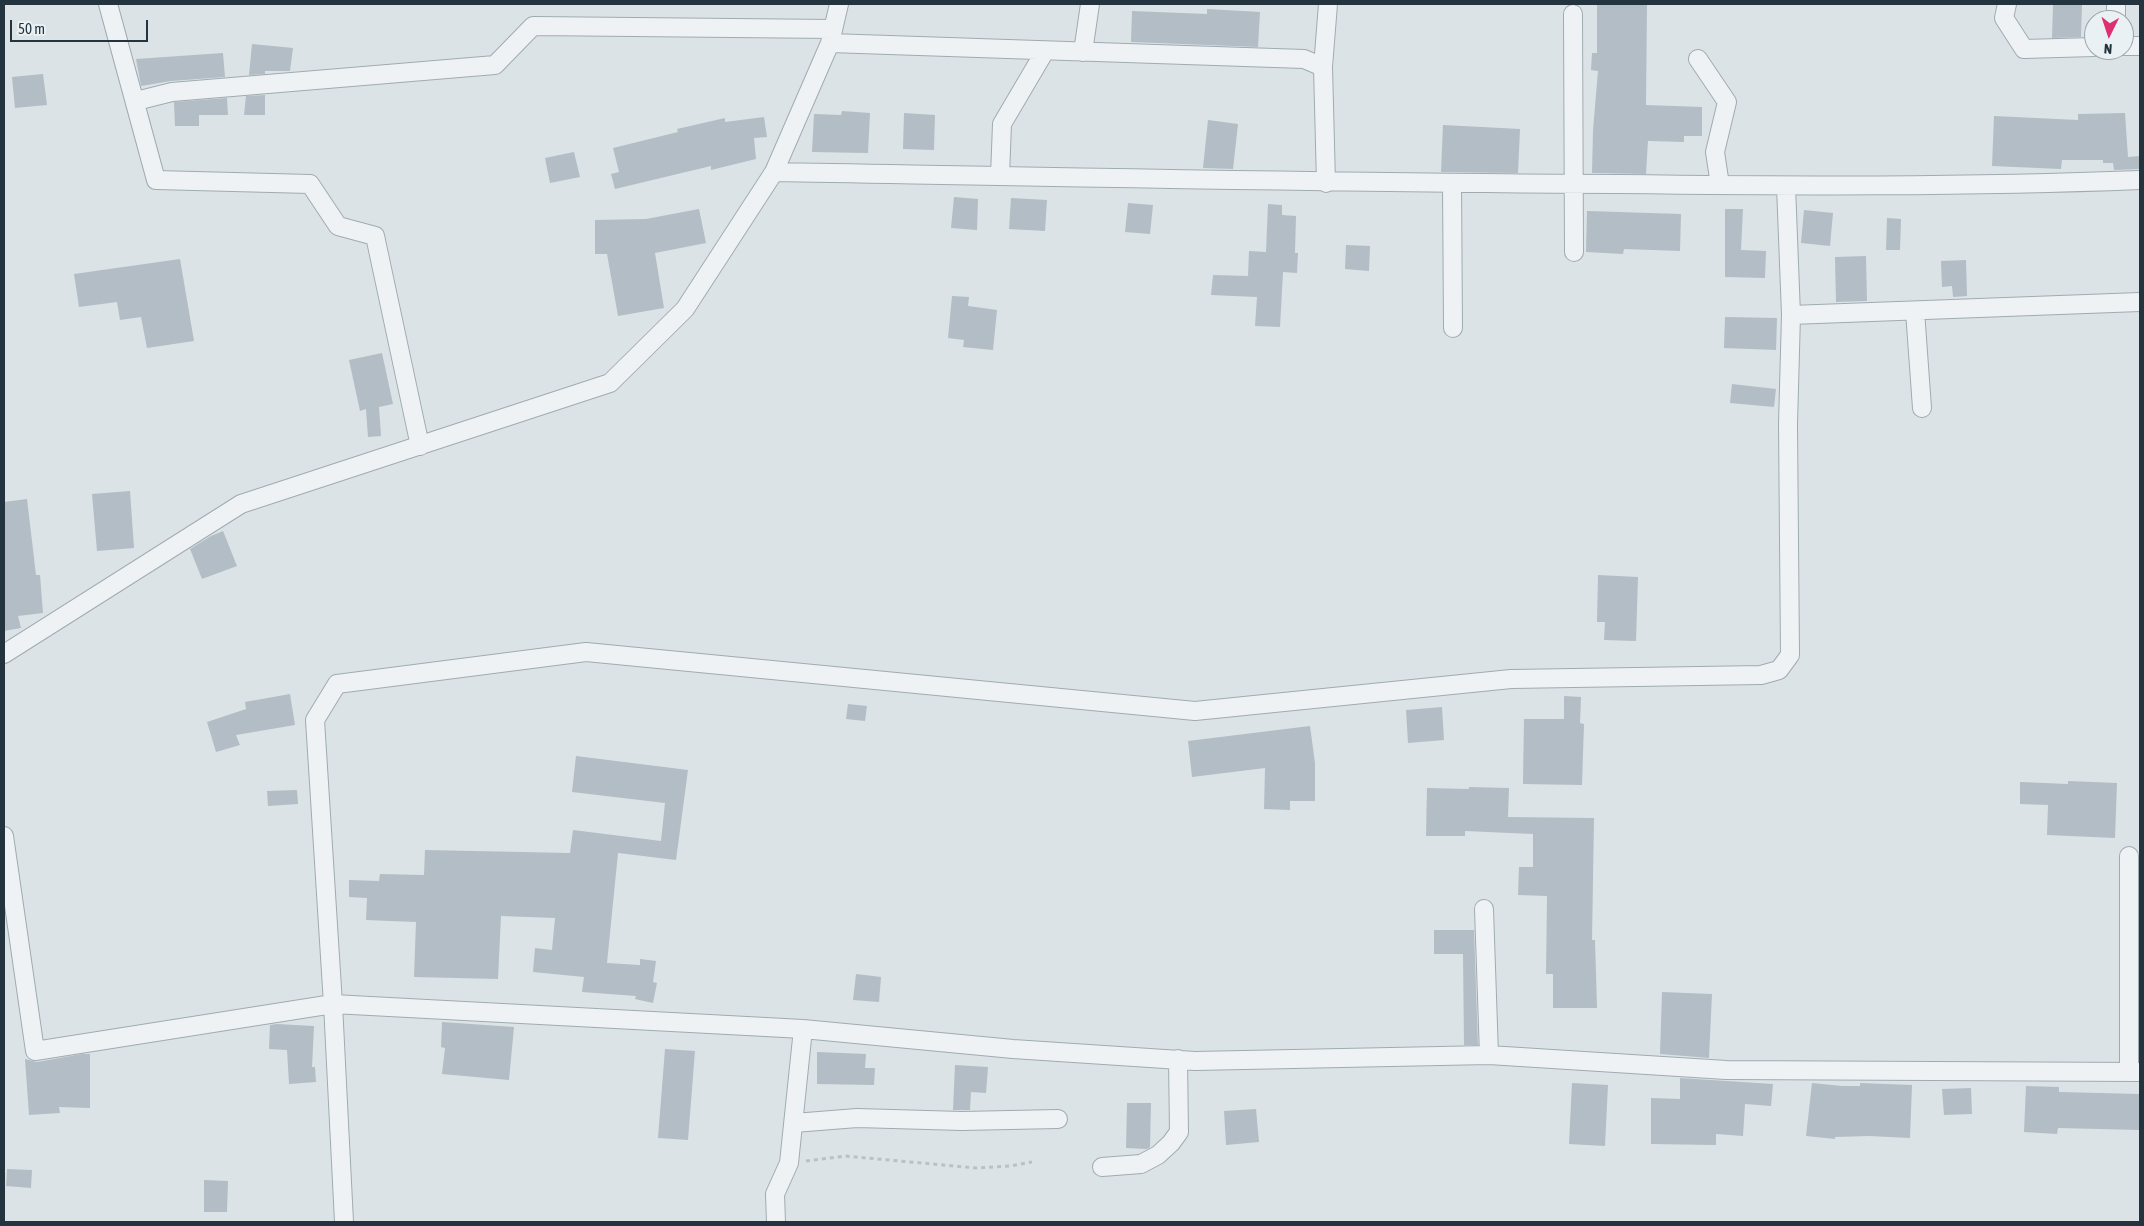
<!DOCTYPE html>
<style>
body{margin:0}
#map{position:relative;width:2144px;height:1226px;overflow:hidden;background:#dbe3e7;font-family:"Asap Condensed",sans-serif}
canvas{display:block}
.frame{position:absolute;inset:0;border:5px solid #24343f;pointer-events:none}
.north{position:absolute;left:2084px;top:10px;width:50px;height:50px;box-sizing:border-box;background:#eaf1f5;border:1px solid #9ba5ac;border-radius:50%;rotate:184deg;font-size:14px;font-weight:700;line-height:20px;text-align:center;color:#24343f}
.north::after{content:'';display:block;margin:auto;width:18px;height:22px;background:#dd3073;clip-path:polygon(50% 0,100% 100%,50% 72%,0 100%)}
.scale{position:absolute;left:10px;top:20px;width:138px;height:22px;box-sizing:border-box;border:2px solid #24343f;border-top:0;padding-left:6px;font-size:15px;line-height:18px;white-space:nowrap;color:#24343f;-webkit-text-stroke:4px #eaf1f5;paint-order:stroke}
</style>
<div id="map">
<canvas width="2144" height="1226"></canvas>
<div class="frame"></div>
<div class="north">N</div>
<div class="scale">50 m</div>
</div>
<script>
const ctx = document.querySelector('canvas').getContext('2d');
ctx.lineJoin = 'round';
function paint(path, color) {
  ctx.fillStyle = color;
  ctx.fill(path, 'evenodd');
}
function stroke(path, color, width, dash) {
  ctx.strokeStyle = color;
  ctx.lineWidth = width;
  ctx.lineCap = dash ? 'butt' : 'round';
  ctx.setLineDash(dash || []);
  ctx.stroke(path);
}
paint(new Path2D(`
 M1597 4H1647L1646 105 1702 107V136H1684V142L1648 141 1646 174 1592 173 1593 130 1598 71 1591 70 1592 53H1597Z
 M2053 4H2082L2081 37 2052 38Z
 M1207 9 1260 12 1258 47 1131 42 1132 11 1207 14Z
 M252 44 293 48 290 71H265V74L249 75Z
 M223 53 225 77 171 81 141 86 136 59Z
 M43 74 47 105 15 108 12 77Z
 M265 95V115H244L246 96Z
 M227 98 228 115H199V126H175L174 102Z
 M842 111 870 113 868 153 812 152 814 114 841 115Z
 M904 113 935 115 934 150 903 149Z
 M2125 113 2128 157 2140 156V169L2114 170 2113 163H2103V160H2062L2061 169 1992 166 1994 116 2078 120V114Z
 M764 117 767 137 754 138 756 159 711 170V166L615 189 611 174 619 172 613 148 678 132 677 129 725 118V122Z
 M1208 120 1238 124 1233 169 1203 168Z
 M1443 125 1520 129 1518 173 1441 172Z
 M574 152 580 177 550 183 545 158Z
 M954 197 978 199 977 230 951 228Z
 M1011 198 1047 200 1045 231 1009 229Z
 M1128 203 1153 205 1150 234 1125 232Z
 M1268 204 1282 205V215L1296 216 1295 253H1298L1297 273 1283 272 1280 327 1255 326 1257 297 1211 295 1213 275 1248 276 1249 251 1266 252Z
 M699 209 706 243 655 253 664 308 618 316 607 254H595V220L646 219Z
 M1725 209H1743L1741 250 1766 251 1765 278 1725 277Z
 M1804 210 1833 213 1830 246 1801 243Z
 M1587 211 1681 214 1680 251 1624 249 1623 254 1586 252Z
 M1887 218 1901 219 1900 250H1886Z
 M1346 245 1370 246 1369 271 1345 269Z
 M1866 256 1867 301 1836 302 1835 257Z
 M180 259 194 341 147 348 141 317 120 320 117 302 79 307 74 274Z
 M1966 260 1967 296 1953 297 1952 286 1942 287 1941 261Z
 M952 296 969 297 968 306 997 310 993 350 963 347 964 340 948 338Z
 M1725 317 1777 318 1776 350 1724 348Z
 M382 353 393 404 379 407 381 436 368 437 366 409 360 411 349 360Z
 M1732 384 1776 389 1774 407 1730 403Z
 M130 491 134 548 97 551 92 494Z
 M27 499 36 575H40L43 613 18 616 21 628 4 631V502Z
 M223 531 237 566 202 579 190 549 211 536Z
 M1598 575 1638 577 1636 641 1604 640 1605 622H1597Z
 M290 694 295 725 236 735 240 745 216 752 207 722 246 709 245 702Z
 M1564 696 1581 697 1580 723 1584 724 1582 785 1523 784 1524 719H1564Z
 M848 704 867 706 865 721 846 719Z
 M1442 707 1444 740 1408 743 1406 710Z
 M1310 726 1315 763V801H1290V810L1264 809 1265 768 1192 777 1188 741Z
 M576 756 688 770 676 860 618 853 607 963 640 965V959L656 961 653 982 657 983 653 1003 635 999 636 996 582 992 584 977 533 972 535 948 552 950 555 918 501 916 498 979 414 977 416 922 366 920 367 898 349 897V880L379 881 380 874 424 875 425 850 570 853 573 830 661 841 665 803 572 792Z
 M2068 781 2117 783 2115 838 2047 835 2048 805 2020 804V782L2068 784Z
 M1469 787 1509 788 1508 817 1594 818 1592 940H1595L1597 1008H1553V974H1546L1547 896 1518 895 1519 867H1533V834L1465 831V836H1426L1427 788 1469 789Z
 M297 790 298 804 268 806 267 791Z
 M1434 930H1474L1478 1045H1464L1463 954H1434Z
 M856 974 881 977 879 1002 853 1000Z
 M1662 992 1712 994 1709 1058 1660 1054Z
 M442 1022 514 1027 509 1080 442 1074 445 1048 441 1047Z
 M277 1024 314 1026 312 1067H315L316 1082 289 1084 287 1050 269 1049 270 1025Z
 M665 1049 695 1051 688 1140 658 1138Z
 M817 1052 866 1054 865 1068H875L874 1085 817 1084Z
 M82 1054H90V1108L59 1107 60 1113 29 1115 25 1059 37 1062Z
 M955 1065 988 1067 986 1093 971 1092 970 1110H953Z
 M1680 1078 1773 1084 1771 1106 1745 1104 1743 1136 1716 1134V1145L1651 1144V1098L1680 1099Z
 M1572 1083 1608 1085 1605 1146 1569 1144Z
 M1812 1083 1842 1086H1860V1083L1912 1085 1910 1138 1869 1136 1835 1137V1139L1806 1136Z
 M2026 1086 2059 1087V1092L2140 1094V1130L2058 1128 2057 1134 2024 1132Z
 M1971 1088 1972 1114 1944 1115 1942 1089Z
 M1127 1103H1151L1150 1147 1147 1149 1126 1148Z
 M1256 1109 1259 1142 1226 1145 1224 1111Z
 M7 1169 32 1170 31 1188 6 1186Z
 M204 1180 228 1181 227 1212H204Z`), '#b2bdc5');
const minor = new Path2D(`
 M108 4 156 180 310 184 338 226 375 236 420 446
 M2007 4 2004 18 2024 49 2094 47
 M2116 4V20
 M1573 14 1574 252
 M830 43 1304 59 1323 67 1326 183
 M2124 46H2140
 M1083 52 1090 4
 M1698 59 1727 102 1715 152 1720 185
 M1323 67 1328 4
 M136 101 172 92 495 65 533 26 833 29
 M774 172C1055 177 1337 183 1618 184 1792 186 1966 187 2140 180
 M1000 176 1002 124 1045 51
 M1452 183 1453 328
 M1915 311 1922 408
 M1791 315 2140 302
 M4 654 241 504 610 383 685 309 774 172 830 43 839 4
 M4 836 35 1051 333 1004 803 1029 1013 1049 1195 1061 1489 1055
 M2129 856V1072
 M1484 909 1489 1055 1726 1070 2140 1072
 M794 1123 857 1118 962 1121 1058 1119
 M1102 1167 1141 1164 1158 1155 1171 1143 1179 1132 1178 1059
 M344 1222 333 1004 315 720 337 684 586 652 1195 711 1511 679 1761 675 1779 670 1790 655 1788 424 1791 315 1786 186
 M776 1222 775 1194 789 1163 803 1029`);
stroke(minor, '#a0abb1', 20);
stroke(new Path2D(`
 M806 1161 845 1156 976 1168 1010 1166 1032 1162`), '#b9c1c6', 3, [4, 4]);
stroke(minor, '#eef2f5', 18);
</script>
